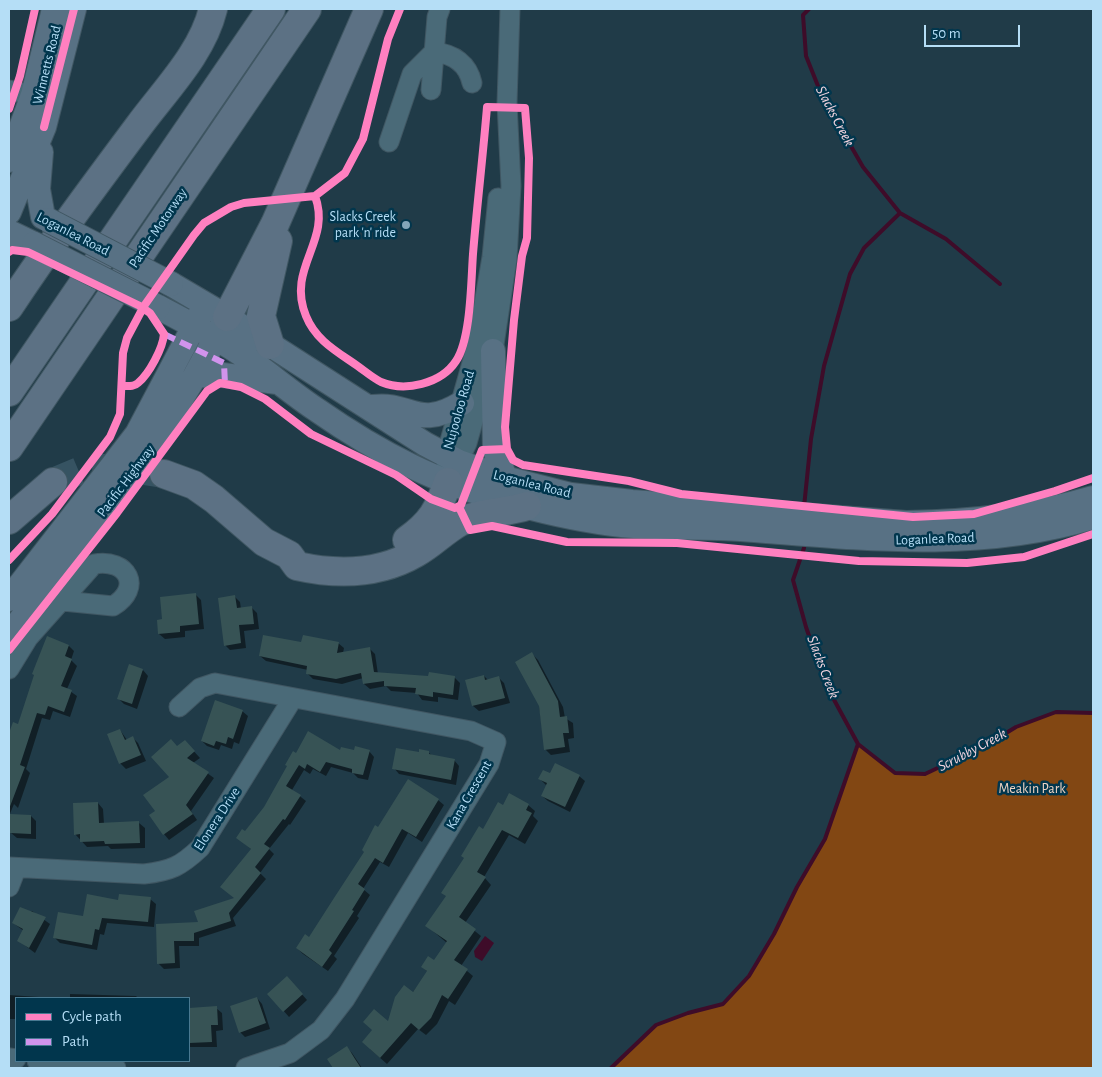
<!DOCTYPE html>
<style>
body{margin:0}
#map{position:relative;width:1102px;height:1077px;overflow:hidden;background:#203b48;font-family:"Alegreya Sans",sans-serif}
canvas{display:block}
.frame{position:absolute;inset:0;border:10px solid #b5def6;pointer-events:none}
.legend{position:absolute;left:15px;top:997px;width:175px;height:65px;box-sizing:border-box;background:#01364d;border:1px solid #497991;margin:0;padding:6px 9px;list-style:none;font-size:15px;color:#b5def6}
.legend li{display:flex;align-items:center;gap:10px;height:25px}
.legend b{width:25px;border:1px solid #497991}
.scale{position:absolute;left:924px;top:25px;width:96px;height:22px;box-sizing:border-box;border:2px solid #b5def6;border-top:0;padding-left:6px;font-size:15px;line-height:18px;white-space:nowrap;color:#b5def6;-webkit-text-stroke:4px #01364d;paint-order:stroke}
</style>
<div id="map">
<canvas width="1102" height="1077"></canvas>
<div class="frame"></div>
<ul class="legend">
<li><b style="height:6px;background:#ff80c0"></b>Cycle path</li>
<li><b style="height:6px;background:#d193ec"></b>Path</li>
</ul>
<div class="scale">50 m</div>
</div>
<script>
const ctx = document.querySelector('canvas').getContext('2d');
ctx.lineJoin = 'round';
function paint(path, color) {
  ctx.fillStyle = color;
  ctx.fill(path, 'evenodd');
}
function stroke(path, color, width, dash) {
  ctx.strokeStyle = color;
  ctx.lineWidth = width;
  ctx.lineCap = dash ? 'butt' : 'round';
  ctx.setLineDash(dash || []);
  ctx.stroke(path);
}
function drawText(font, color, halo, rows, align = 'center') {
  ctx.font = font + ' "Alegreya Sans",sans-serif';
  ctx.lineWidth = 5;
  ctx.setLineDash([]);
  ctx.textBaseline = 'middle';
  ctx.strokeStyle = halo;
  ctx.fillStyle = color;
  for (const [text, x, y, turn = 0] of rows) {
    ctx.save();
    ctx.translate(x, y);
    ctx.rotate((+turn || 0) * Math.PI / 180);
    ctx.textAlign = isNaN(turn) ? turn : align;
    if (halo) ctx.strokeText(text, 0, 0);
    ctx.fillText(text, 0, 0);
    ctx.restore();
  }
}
paint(new Path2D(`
 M1056 712 1093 713V1068H611L656 1025 688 1013 723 1004 749 976 774 934 797 887 825 839 858 744 895 773 925 774 988 744 1016 727Z`), '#824713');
paint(new Path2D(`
 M485 936 494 943 482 961 475 957 474 951Z`), '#3e0c29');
paint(new Path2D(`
 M195 594 201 600 204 629 185 631V637L165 639 159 634 164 620Z
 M235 597 240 602 241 609 252 608 257 613 259 629 244 631 246 648 230 650 225 645Z
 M48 637 69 646 74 651 71 660 77 666 67 689 77 696 70 717 53 711 50 720 42 718 26 769 30 773 18 808 14 804 9 816V731L19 725Z
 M338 643 344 648 343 653 369 648 375 654 378 674 455 678 460 683 458 700 438 697V702L422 700 417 693 391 691 386 686 370 689 364 684 363 678 342 684 313 679 307 673 308 670 266 661 260 656 302 644Z
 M532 654 538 660 563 707 565 718 573 723 574 738 568 739 570 752 551 755 545 749Z
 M143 670 148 676 137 709 124 704 119 699Z
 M484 676 488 680 499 678 504 683 510 703 479 711 473 706 467 681Z
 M242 711 248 716 239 744 234 742 232 749 221 745 219 750 207 746 202 741Z
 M120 730 127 740 133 738 138 743 146 761 126 769 120 763 109 735Z
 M190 747 200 758 193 763 214 778 191 811 197 820 169 840 164 834 157 812 171 777 178 748Z
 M369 751 374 757 368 780 358 778 353 773 331 767 326 776 313 769 310 774 304 770 292 790 306 801 290 825 289 824 269 849 274 854 260 873 266 879 233 918 236 926 199 938V946H179L180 968 164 969 158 963 157 925 200 924 236 899 252 850 238 838 245 833 265 808 296 754Z
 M419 753H429L433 756 454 760 459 766 456 785 399 774 394 768Z
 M551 775 579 776 585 781 570 812 548 801 542 796 547 786 540 779Z
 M438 800 444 805 422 842 408 833 389 867 380 862 363 889 370 895 357 916 359 918 334 956 337 959 328 971 303 954 297 948 309 938 365 852 378 828Z
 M98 803 103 809 104 824 139 823 145 828V848L111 849 108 846 87 847 75 834Z
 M528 805 535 811 533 816 538 821 525 844 509 835 484 877 491 885 465 923 481 936 461 966 473 976 455 1005 449 1001 437 1024 426 1035 418 1029 387 1064 370 1049 428 972 422 967 434 962 447 943 427 926 447 897 484 830 503 806Z
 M31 816 36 821V839L17 838 11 833Z
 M150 899 156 904 154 927 107 923 104 935 100 934 97 950 60 943 55 938 84 918 120 902Z
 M32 911 50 924 35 953 19 941 24 931 13 923Z
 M292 983 307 1000 289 1017 269 994Z
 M70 994 136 996 138 998H70Z
 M9 995 39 997 41 998H16V1019H9Z
 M257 998 262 1004 270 1029 245 1037 240 1032Z
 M216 1008 222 1013 223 1030 216 1031 217 1047H189V1009Z
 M347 1048 352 1053 362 1068H335L329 1059Z`), '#0007');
stroke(new Path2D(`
 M809 9 803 15 806 56 822 96 863 167 900 213 946 239 1000 284
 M804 507 811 439 824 366 850 274 864 248 900 213
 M804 542V548L793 580 806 627 826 685 858 744 895 773 925 774 988 744 1016 727 1056 712 1093 713
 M611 1068 656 1025 688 1013 723 1004 749 976 774 934 797 887 825 839 858 744`), '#3e0c29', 4);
paint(new Path2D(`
 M196 593 199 624 180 626V632L158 634 157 620 162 619 160 597Z
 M235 595 237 608 252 606 254 624 239 625 241 643 224 646 218 598Z
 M263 635 301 642 303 635 339 642 337 653 370 647 374 672 428 676 429 672 455 676 453 695 433 692V697L415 694 416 688 384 686V681L363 684 361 673 336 679 306 674 307 666 259 656Z
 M47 636 69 645 65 656 72 659 61 686 72 690 64 712 48 706 45 715 37 713 20 765 25 767 9 809V733L13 722 18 724 34 675 32 674Z
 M532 652 558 701 560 717 567 716 569 733H563L565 747 544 750 539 706 515 662Z
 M129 664 143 669 132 704 117 699Z
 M484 675 485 680 499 676 505 698 472 706 465 680Z
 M215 700 243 710 233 739 228 737 226 744 216 741 214 746 201 741Z
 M120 729 125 740 133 736 141 755 119 764 107 734Z
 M308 731 340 750 341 747 354 750 355 746 370 750 363 775 352 773V769L326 762 320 772 307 764 305 769 299 765 286 786 301 795 285 820 283 819 264 844 270 848 255 867 261 873 229 913 231 921 194 933V941H174L175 963 157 964 156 924 198 922 194 911 234 898 220 887 251 849 236 838 242 829 245 831 264 807 287 766 285 765 293 751 296 753Z
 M171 739 177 746 185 740 195 751 187 758 209 772 186 805 193 814 163 835 149 815 155 811 143 795 169 777 151 757Z
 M396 748 419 752V749L429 751V754L455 759 451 780 392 769Z
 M555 763 580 775 565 807 541 796 547 783 538 779 543 770 550 773Z
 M408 779 439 799 416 837 402 829 383 863 375 858 358 884 365 889 352 910 354 911 329 950 332 953 322 967 296 948 305 934 309 937 334 898 364 852 362 850 375 825 378 827Z
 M509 793 529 804 526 810 532 813 518 838 502 830 477 872 486 877 459 917 476 929 454 960 468 969 448 999 442 995 431 1018 419 1030 411 1023 380 1058 362 1042 372 1030 363 1022 374 1009 388 1021 395 997 404 985 413 992 427 971 421 967 428 956 434 960 447 941 425 926 446 896 441 893 464 858 461 856 479 826 483 829 498 802 503 805Z
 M98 802 99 823 139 821 140 843 105 844 104 841 80 842V834L74 835 73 803Z
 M10 814 31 815V834L10 833Z
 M87 894 118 900 119 894 151 897 148 922 102 918 99 930 95 929 92 945 53 938 58 912 83 916Z
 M20 907 46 917 29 948 17 941 23 929 12 923Z
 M287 976 303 994 283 1012 267 994Z
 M257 997 266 1023 239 1033 230 1006Z
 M217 1006 218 1025H211L212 1042 189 1043V1008Z
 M347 1046 355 1059 361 1068H333L327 1059Z`), '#375355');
stroke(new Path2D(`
 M53 482 86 468H125L164 474`), '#365362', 28, [28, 14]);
const minor = new Path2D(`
 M9 90 33 95
 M431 90 437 17 440 9
 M389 142 412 74 434 52C454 54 468 64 472 83
 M447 467 446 455 477 345 492 257 498 198
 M452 474 467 443 493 351 507 259 511 186 507 103 510 9
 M9 669 28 638 94 564C128 558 143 588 113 606L63 601
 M179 707 200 688 215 683 471 731 496 742 489 764 345 999 321 1030 290 1053 246 1068
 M9 867 144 874C171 871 181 866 200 848L293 698
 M9 887 16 869
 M9 1058 16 1059
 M37 1061 116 1068`);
const major = new Path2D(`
 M41 152 38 189 43 217
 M9 160 33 95 54 9
 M9 212 44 127 74 9
 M9 232 34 244
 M171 284 227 317 425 444 459 462 505 478 571 495 632 502 906 523C969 522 1032 516 1093 498
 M158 307C183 320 208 333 232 348 262 367 288 391 317 410 347 431 378 450 411 466 468 494 559 518 622 525 662 529 702 526 741 529 859 538 978 552 1093 517
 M493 351 495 450 505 478
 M195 376 215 374 277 382
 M373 407C411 402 417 431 462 403
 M9 599 137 434 201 313
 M9 635 147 456 195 376 223 324`);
const highway = new Path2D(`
 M9 307C50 245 94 186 138 127 165 90 202 54 213 9
 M227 317 275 224 369 9
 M270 345 261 316 278 241
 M9 392 271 9
 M9 447 307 9
 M164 474 194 485 214 499 264 542 289 555 297 566C337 575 380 574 416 553 432 544 444 531 460 522 480 512 506 513 527 506
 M9 520 53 482
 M407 540C432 522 438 510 448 482`);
stroke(minor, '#405763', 21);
stroke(major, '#405763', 26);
stroke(highway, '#405763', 30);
stroke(minor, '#4a6a78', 19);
stroke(major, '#587184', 24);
stroke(highway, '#5c7184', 28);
const majorBridge = new Path2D(`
 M48 220 171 284
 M34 244 158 307`);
stroke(majorBridge, '#405763', 26, []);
stroke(majorBridge, '#587184', 24);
stroke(new Path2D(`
 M164 334 224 363 225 384`), '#d193ec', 6, [12, 6]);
stroke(new Path2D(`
 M9 109 20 76 35 9
 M44 127 74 9
 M315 196C332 242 286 267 306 316 316 341 338 352 359 367 366 372 373 378 381 382 405 392 441 384 456 361 471 339 471 281 473 254 477 205 483 156 487 107L525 108 529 158 527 238 522 256 514 320 505 427 507 449 513 460 523 465 629 481 681 494 913 517 974 514 1055 491 1093 478
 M9 252 12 250 28 252 140 306 150 313 164 334C163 348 149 374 138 383 134 387 128 386 122 386
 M459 507 470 530 492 526 567 542 677 543 859 561 967 563 1024 557 1093 534
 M9 560 52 514 110 437 120 414 123 353 127 338 144 306 194 235 204 223 231 207 244 203 315 196 345 173 363 139 388 39 400 9
 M9 650 117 513 207 391 220 383 241 387 265 399 311 434 396 475 431 499 455 508 461 505 482 450 507 449`), '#ff80c0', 8);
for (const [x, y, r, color] of [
 [406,225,5,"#81a5b9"]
]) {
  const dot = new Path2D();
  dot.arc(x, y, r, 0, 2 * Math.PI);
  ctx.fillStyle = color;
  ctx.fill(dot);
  stroke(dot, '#01364d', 2);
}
drawText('14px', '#b5def6', '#01364d', [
 ["Winnetts Road",47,65,-76],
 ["Pacific Motorway",158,228,-56],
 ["Loganlea Road",73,234,27],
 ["Nujooloo Road",459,410,-74],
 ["Pacific Highway",126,481,-53],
 ["Loganlea Road",532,484,14],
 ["Loganlea Road",935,539,-2],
 ["Kana Crescent",469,795,-60],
 ["Elonera Drive",217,819,-57]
]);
drawText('14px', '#b5def6', '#01364d', [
 ["Slacks Creek",396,217],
 ["park 'n' ride",396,233]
], 'right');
drawText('14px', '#eed3c3', '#01364d', [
 ["Meakin Park",1032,789]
]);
drawText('italic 15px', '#f4d6e1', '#01364d', [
 ["Slacks Creek",835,116,62],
 ["Slacks Creek",823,667,69],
 ["Scrubby Creek",972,750,-28]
]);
</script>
